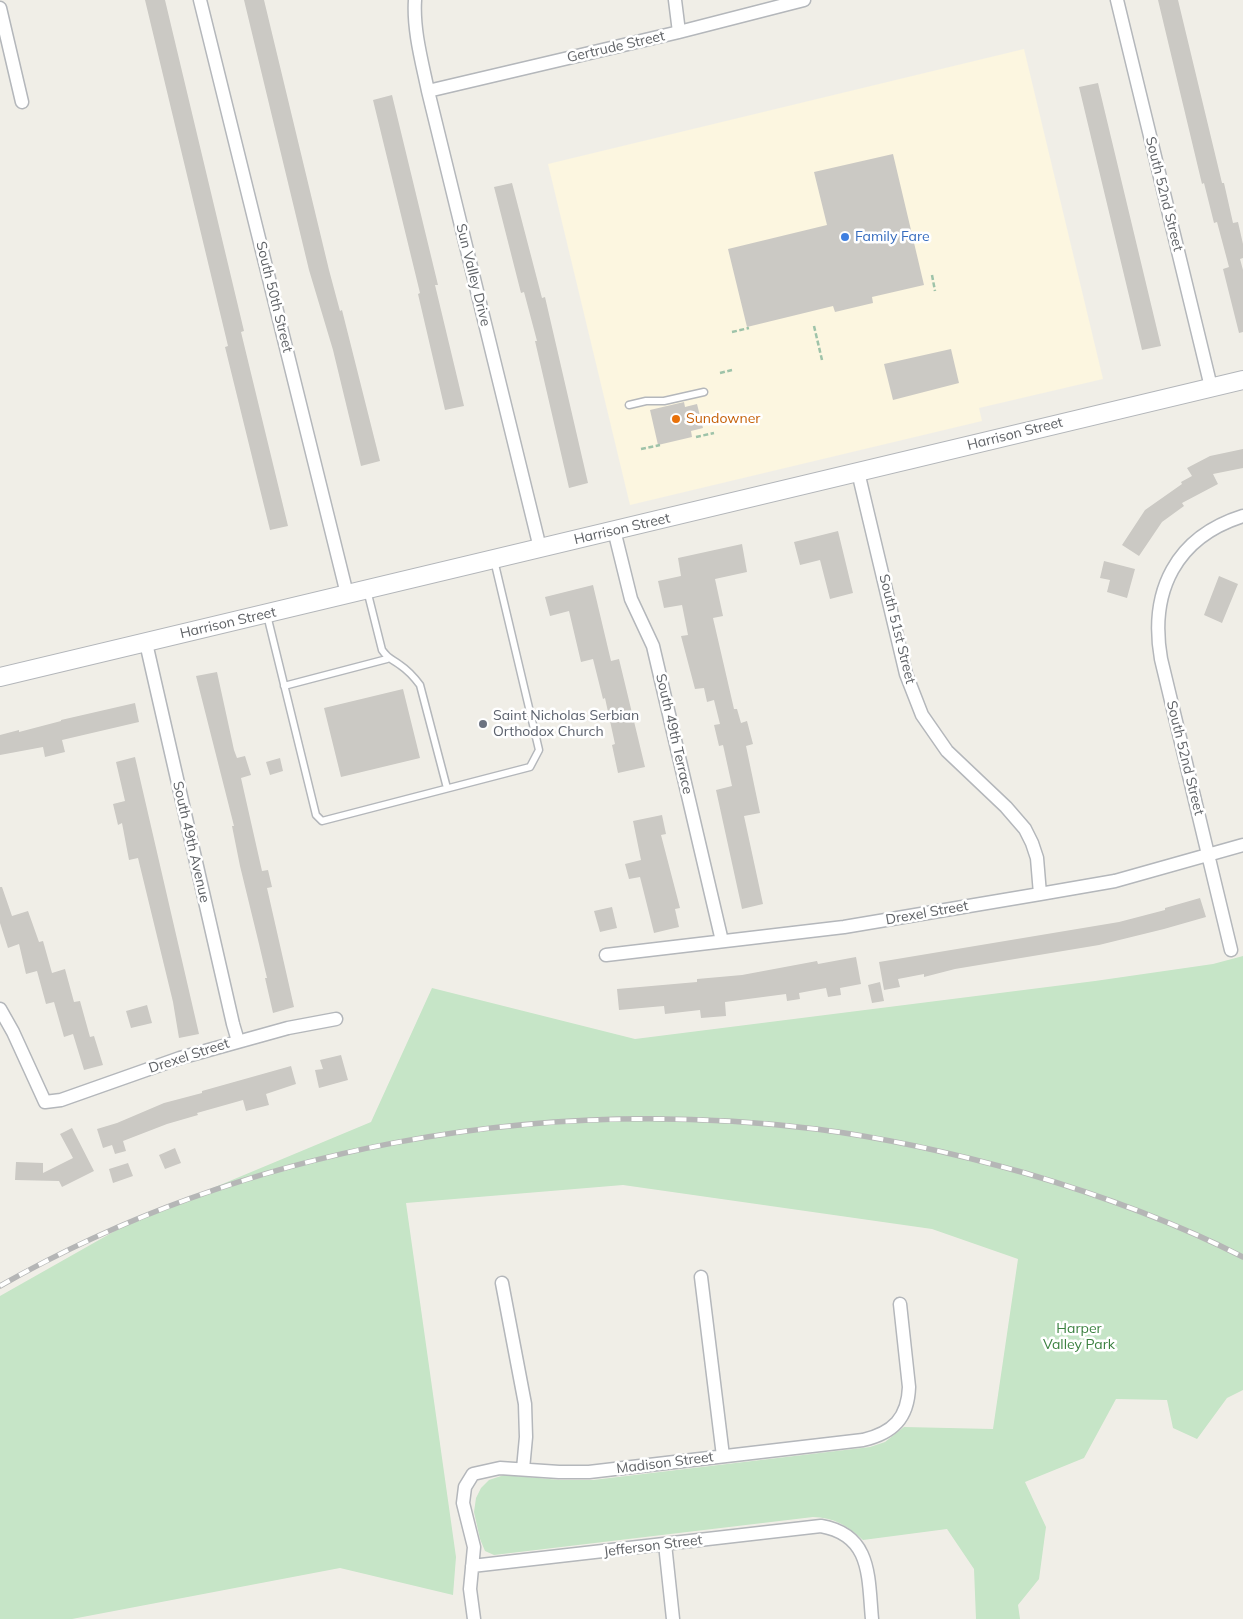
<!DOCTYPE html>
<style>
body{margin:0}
canvas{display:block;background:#f0eee7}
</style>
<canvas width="1243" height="1619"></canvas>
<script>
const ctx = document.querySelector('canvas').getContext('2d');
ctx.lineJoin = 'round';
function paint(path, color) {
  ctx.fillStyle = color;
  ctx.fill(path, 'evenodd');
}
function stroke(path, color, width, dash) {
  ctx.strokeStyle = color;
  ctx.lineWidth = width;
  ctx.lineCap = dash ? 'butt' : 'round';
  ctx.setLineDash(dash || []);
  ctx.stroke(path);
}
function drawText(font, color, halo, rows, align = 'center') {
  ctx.font = font + ' Mulish,sans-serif';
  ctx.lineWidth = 5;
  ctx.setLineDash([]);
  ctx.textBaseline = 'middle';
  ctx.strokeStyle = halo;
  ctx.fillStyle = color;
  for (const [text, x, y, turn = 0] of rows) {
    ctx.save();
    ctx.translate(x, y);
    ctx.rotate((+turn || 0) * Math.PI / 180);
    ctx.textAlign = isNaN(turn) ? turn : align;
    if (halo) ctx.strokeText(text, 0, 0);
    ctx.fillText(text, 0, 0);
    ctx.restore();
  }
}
paint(new Path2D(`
 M1024 49 1103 379 979 408 982 421 630 505 548 164Z`), '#fcf6e0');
paint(new Path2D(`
 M1243 956V1390L1227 1398 1197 1439 1173 1428 1167 1400 1116 1399 1084 1458 1025 1482 1046 1527 1039 1579 1018 1605 1020 1619H976L974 1569 947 1529 863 1540C848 1526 833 1517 813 1517L494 1555 485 1551 480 1539 474 1512 476 1498 481 1488 489 1480 504 1475 560 1480H593L870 1447 885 1442 904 1427 993 1429 1018 1259 932 1229 623 1185 406 1203 456 1557 453 1595 340 1568 72 1619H0V1296L129 1223 371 1122 432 988 635 1039 1095 981 1213 964Z`), '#c6e5c7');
paint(new Path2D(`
 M145 0H165L244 331 241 332 288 526 270 530 225 347 228 346Z
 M244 0H264L329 270 340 311 342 310 380 461 361 466 333 350 309 270Z
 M1158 0H1178L1222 183H1224L1233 223 1238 222 1243 244V258L1240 259 1243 270V332L1239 333 1223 269 1229 267 1217 222 1214 223 1204 183 1202 184Z
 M1098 83 1161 346 1142 350 1079 87Z
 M392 95 438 285H435L464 406 445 410 418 294 420 293 373 100Z
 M893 154 924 285 872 297 873 303 835 312 833 306 747 327 728 249 827 225 814 172Z
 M512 183 542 298 545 297 588 483 569 488 535 341H537L524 292 521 293 494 187Z
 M951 349 959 383 893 400 884 364Z
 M684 402 685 407 697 404 703 428 691 431 692 437 658 445 650 410Z
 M1243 449V468L1213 474 1218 484 1182 503 1184 506 1162 522 1139 556 1122 545 1145 510 1182 484 1181 482 1192 476 1187 468 1210 456Z
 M838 531 853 593 830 599 820 560 800 565 794 542Z
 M742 544 747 572 715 579 723 616 713 618 734 709H737L741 723 747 721 753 744 746 746 760 813 744 816 763 904 742 909 716 790 732 786 723 745 719 746 714 725 720 724 714 700 707 702 704 688 695 689 681 636 688 635 682 605 664 608 658 581 681 576 678 558Z
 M1104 561 1135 569 1127 598 1107 592 1110 580 1100 578Z
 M1219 576 1238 584 1222 623 1204 615Z
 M593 585 611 661 619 659 645 767 618 773 612 745 615 744 605 698 603 699 593 659 581 662 569 611 550 616 545 597Z
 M217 672 234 750 237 758 245 756 251 775 241 778 262 871 268 870 272 887 267 888 294 1007 273 1013 265 978H267L259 944 240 866 232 826H234L196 676Z
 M403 689 420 758 341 777 324 708Z
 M135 703 139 722 62 740 65 752 45 757 43 747 0 755V735L19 730V732L61 721V720Z
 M135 757 199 1034 179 1038 173 1002 138 858 129 860 122 823 118 825 113 804 125 801 116 762Z
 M280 758 283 771 270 775 266 762Z
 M662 815 666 834 661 835 680 908 675 909 679 927 654 933 640 877 629 879 625 864 641 860 633 821Z
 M0 887H2L12 916 28 911 39 942 43 941 52 973 65 969 74 1002 80 1001 90 1037 94 1036 103 1065 84 1070 73 1034 64 1037 54 1002 46 1004 37 971 26 974 19 944 8 948 0 923Z
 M1200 898 1206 917 1164 929 1099 945 955 969 924 977V974L898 979 900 987 884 990 879 962 1119 922 1165 910V908Z
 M612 907 617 928 600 932 594 911Z
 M856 957 861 984 840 988 841 995 828 997 826 988 799 993 800 999 787 1001 786 994 725 1002 726 1016 701 1018 700 1010 665 1014 664 1006 619 1010 617 989 697 982V979L742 975 817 961 818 964Z
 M880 982 884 1001 872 1003 868 985Z
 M147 1005 152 1023 131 1028 126 1011Z
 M341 1055 348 1080 319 1088 315 1070 323 1069 320 1060Z
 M291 1066 296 1084 266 1094 269 1105 246 1111 243 1100 197 1113 198 1115 167 1124 123 1141 126 1151 115 1154 112 1145 103 1148 97 1129 117 1123 164 1103 202 1093V1091Z
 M72 1128 94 1171 62 1187 59 1181 15 1180 16 1162 43 1163V1173L73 1158 60 1134Z
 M175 1148 181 1163 165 1169 159 1155Z
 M128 1163 133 1176 113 1183 109 1169Z`), '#cbc9c4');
const lane = new Path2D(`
 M629 405 646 401H664L704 392
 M367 590 382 650C388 659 392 659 400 665 409 671 414 677 420 685L447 788
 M267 615 316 815 322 821 530 767 539 750 494 560
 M284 686 387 659`);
const street = new Path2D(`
 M200 0 347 594
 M415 0C413 30 422 62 428 91L540 548
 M675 0 679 32
 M1117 0 1211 387
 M0 8 22 102
 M428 91 679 32 804 0
 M858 472 906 674 922 715 947 751 1006 807 1025 829 1032 843 1037 858 1040 894
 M614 530 631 599 653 646 722 941
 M146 643 233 1024 238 1041
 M1231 950 1161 659C1149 591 1176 537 1243 516
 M606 955 844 927 1040 894 1115 881 1243 845
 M0 1009 13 1032 45 1102 61 1100 180 1058 288 1028 336 1019
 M701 1277 723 1456
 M502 1283 525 1404 526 1437 523 1469
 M665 1544 673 1619
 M472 1566 821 1526C872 1535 868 1577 872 1619
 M474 1619 470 1589 474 1547 463 1503 465 1487 473 1474 500 1468 559 1472H589L863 1440C893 1433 908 1418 909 1387L900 1304`);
const secondary = new Path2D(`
 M0 677 1243 380`);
stroke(lane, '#b4b7bb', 9);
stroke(street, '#b4b7bb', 15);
stroke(secondary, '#b3b6ba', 20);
stroke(new Path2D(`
 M932 275 935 291
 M814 326 822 360
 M732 332 749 328
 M720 373 732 370
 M696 437 714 433
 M641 449 660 445`), '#9ec3a9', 2.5, [5, 2.5]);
stroke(lane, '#fff', 6);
stroke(street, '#fff', 12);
stroke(secondary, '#fff', 18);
const rail = new Path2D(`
 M0 1286C244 1147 538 1095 816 1129 887 1138 957 1154 1025 1173 1100 1195 1174 1222 1243 1257`);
stroke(rail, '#b5b6b6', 5.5);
stroke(rail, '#fff', 4, [11]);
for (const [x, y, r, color] of [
 [845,237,5,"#3f7fe0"],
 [676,419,5,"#e8710a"],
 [483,724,5,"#6b7280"]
]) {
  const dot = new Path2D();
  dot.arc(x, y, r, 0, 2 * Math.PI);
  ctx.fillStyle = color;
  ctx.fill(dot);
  stroke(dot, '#fff', 2);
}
drawText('14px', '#5f6266', '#fff', [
 ["Gertrude Street",616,47,-13],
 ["South 52nd Street",1164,194,76],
 ["Sun Valley Drive",473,275,76],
 ["South 50th Street",274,297,76],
 ["Harrison Street",1015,434,-14],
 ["Harrison Street",622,529,-13],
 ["Harrison Street",228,623,-13],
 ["South 51st Street",897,629,76],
 ["South 49th Terrace",674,734,77],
 ["South 52nd Street",1185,758,76],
 ["South 49th Avenue",191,842,77],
 ["Drexel Street",927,913,-10],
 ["Drexel Street",189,1056,-18],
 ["Madison Street",665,1463,-7],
 ["Jefferson Street",653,1546,-7]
]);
drawText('14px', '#366cbe', '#fff', [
 ["Family Fare",855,237]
], 'left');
drawText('14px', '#c56008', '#fff', [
 ["Sundowner",686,419]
], 'left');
drawText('14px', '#5b616d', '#fff', [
 ["Saint Nicholas Serbian",493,716],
 ["Orthodox Church",493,732]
], 'left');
drawText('14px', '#3b8140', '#fff', [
 ["Harper",1079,1329],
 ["Valley Park",1079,1345]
]);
</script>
